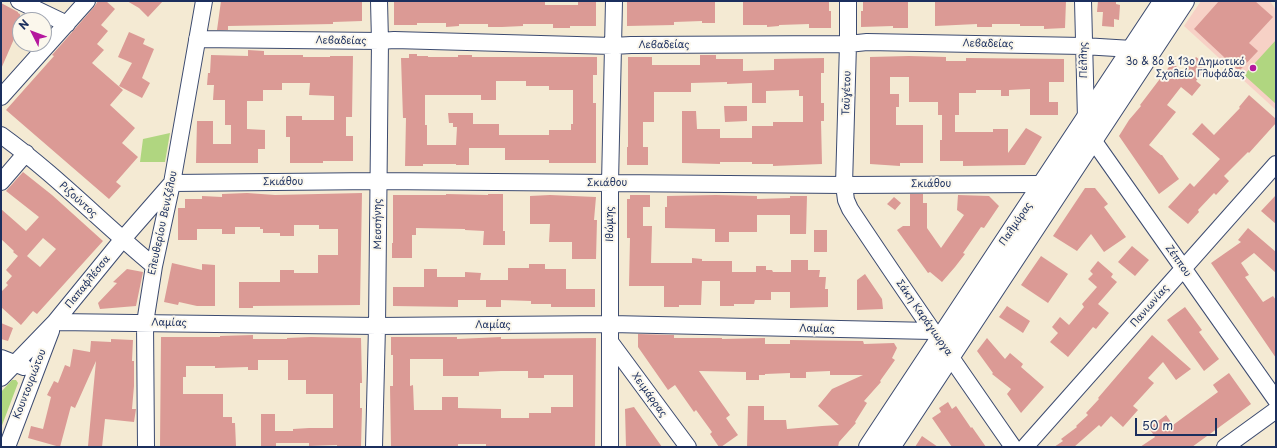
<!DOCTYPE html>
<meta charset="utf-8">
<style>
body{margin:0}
#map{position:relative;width:1277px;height:448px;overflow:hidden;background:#f4ead3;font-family:"Playpen Sans",sans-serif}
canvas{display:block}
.frame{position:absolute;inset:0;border:2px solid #1b2f5e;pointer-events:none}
.north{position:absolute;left:12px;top:12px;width:40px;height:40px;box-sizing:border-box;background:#fbf7ec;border:1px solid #a1a7b3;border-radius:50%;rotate:312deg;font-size:11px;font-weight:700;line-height:16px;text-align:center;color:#1b2f5e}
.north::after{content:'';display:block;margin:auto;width:14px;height:18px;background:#b5179e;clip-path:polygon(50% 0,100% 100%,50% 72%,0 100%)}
.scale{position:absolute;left:1135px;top:418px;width:82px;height:18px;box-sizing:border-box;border:2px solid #1b2f5e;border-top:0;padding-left:5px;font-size:12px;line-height:14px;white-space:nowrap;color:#1b2f5e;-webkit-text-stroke:3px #fbf7ec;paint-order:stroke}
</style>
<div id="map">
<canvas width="1277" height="448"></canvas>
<div class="frame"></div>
<div class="north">N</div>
<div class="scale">50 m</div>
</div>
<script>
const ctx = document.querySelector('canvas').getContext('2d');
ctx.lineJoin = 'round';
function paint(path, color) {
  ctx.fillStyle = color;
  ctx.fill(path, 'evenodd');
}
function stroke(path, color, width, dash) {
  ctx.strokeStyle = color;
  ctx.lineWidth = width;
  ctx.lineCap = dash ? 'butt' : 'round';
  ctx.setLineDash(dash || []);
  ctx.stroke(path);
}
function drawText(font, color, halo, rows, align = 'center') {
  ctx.font = font + ' "Playpen Sans",sans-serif';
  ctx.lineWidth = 4;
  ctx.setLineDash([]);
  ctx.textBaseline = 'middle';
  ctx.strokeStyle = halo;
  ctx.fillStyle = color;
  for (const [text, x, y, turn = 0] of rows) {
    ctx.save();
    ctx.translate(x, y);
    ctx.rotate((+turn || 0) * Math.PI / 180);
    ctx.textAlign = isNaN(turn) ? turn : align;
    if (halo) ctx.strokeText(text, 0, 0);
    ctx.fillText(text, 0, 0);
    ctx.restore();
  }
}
paint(new Path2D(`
 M1201 1H1270L1276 10V110L1184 26Z`), '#f7d1c6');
paint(new Path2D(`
 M1276 40V104L1244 75Z
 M170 133 165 162H140L143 139Z
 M12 380H16L18 383 1 428V392Z`), '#b0d680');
paint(new Path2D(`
 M98 1H106L115 9 101 25 108 31 97 44 104 50 92 63 123 90 110 105 135 128 122 143 138 157 116 182 121 186 109 199 6 110 54 56 52 55 94 7Z
 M127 1H163L148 17 139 8Z
 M221 1H362V21L333 22V24L228 26V30H217Z
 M394 1H545V5H578V1H596V26H570V28H553V24H523V26L502 27H488V24H459V26L446 27V23H417V25H394Z
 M627 1H715V23H702V21L674 22V25L627 26Z
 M743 1H829V11H831V28H809V24L779 25V26L767 27V25H743Z
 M863 1H908V28H893V26L861 27V11H863Z
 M935 1H1066L1065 28 1044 29V26H1020V24H992V27H977V24L935 26Z
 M1098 1H1116V4L1120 5 1119 20 1114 19V27L1102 26 1103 12H1097Z
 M1219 1H1255L1273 17 1249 43 1258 51 1239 71 1194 29Z
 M1 3 18 12V13L20 14V34L17 40 14 39 1 69Z
 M129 32 145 39 143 44 154 49 142 78 150 83 142 98 119 86 132 63 118 57Z
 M248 50 264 51V55H303V57H330V56H353L352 117H346V136H353V161H323V163H290V137H286V116H302V120H334V96L309 95 310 83H282V90H263V101H247V129L265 130V149H258V163H196L197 121H213V144H231V125H225V100H213L214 85H207L208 73H210L211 55 248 56Z
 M409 54H417V56H428V57H458V55H472V57H597V75H593V103H596V163H549V160H505V148H469V165H456V164H423V166H405L406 118H403L401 58H409ZM496 81H526V86H549V90H573V124H571V130H549V135H499V124H473V113H448L449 123H453V127H457L456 145H427V125H425V95H481V100H496Z
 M700 55H716V59H743V71L774 70V59L824 58V73H821V103H824V121H821L822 164 773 166V164H752V162H720V164L682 163V111H696L697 129H720V138H752V126H773V122H803V96H799V90L766 91V103H752V83L727 84V82L691 83V92H654V122H643V147H648V165H627V147H628V57H652V65H700Z
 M909 56 946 57V61H966V58L1064 59V82H1049V102H1058V115H1030V89L1009 90V96H1001V90H976V93H959V115H955V132H993V129H1008V153L1026 128 1042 137 1025 165 963 166V161H940V140H942V115H938V102H909V77H890V94H899V107H896V125H923V163H900V166L870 164V57Z
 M1196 57 1208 66 1196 81 1201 85 1192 96 1181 87 1167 105 1176 112 1149 145 1161 155H1162L1179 179 1159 194 1119 136 1129 120 1141 106 1140 105 1172 63 1184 72Z
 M1249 95 1276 119V123L1249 153 1248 152 1224 176 1229 181 1216 195 1214 193 1198 210 1199 212 1188 224 1168 207 1190 183 1194 187 1220 159 1192 134 1202 123 1214 135 1240 108 1239 107Z
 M724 106H747V121L725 122Z
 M23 172 52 195 103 241 37 314 33 311 21 325 1 307V292L8 285 6 283 12 276 6 270 18 256 13 252 14 251 1 239V209L26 231 39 217 6 191ZM43 238 56 249 40 267 27 256Z
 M1085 188H1095L1108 204 1104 207 1126 237 1104 252 1091 234 1077 251 1053 236Z
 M247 193 275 195 362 193 360 305 253 306V308H239V282H280V270H294V273H318V255H338V229H319V225H294V236H280V233H263V229H260V227H235V234H222V229H197V240H178V208H185V199H202V196L222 197V194Z
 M446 194 488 195V194H503V231H505V245H483L484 231 465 230V229L416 228V235H412V258H392V243H393V195H446Z
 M910 194H923V203H927V228L941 248 964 215 957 210 958 195 989 196 999 206 984 228 981 227 963 253 965 254 955 267 942 282 930 272 928 273 897 230 903 226H910Z
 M550 195 596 197 594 220H597L596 259H572V242H549L550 224H530V196Z
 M630 195H650V207H643V226H652L651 263H692V258L702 259V261H732V272H756V266H766V270H772L773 272H791V260H808V270H820L819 277H826L825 289H828V307L790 308V292H771V300H755L754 304H734V306H720V281H702L701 305H679V307H664V286H629L630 238H627V199H630Z
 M716 195 757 196V199L790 198V196H807L806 234H790V215H757V232H729V242H715V229L665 228V207H667V196Z
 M1276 195V224L1261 211Z
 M894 197 901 203 895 210 887 204Z
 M1248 228 1276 252V273L1254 253 1241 263 1249 275 1245 277 1263 302 1273 296 1276 300V358L1211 263 1241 242 1238 240Z
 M814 230H827V252H814Z
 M1132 246 1149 260 1135 276 1118 262Z
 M1041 256 1068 274 1048 303 1021 285Z
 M1098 261 1113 274 1111 277 1117 282 1098 304 1109 313 1096 329 1093 327 1068 357 1050 342 1058 333 1052 327 1060 317 1069 325 1084 307 1082 304 1097 287 1088 279 1093 274 1090 271Z
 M172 263 202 270V264L215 265V306H197L179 302 178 305 164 302Z
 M529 264H545V269H566V289H595V307H551V304H531V301L501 300V307H486V300H458V307L393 306V287H424V269H437V277H465V272L481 273 480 280H508V268H529Z
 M127 269 143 272 136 306 100 309 98 303 117 283 113 282Z
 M865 274 882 299 883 309 857 310V280Z
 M1007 306 1030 321 1023 333 999 317Z
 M1185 307 1202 330 1199 332 1219 359 1204 371 1167 320Z
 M1 323 13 328 8 341 1 339Z
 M638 334 674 335V338H722V339L765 338V344H790V340L863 341 864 344 894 343 897 348 892 358 895 360 880 381 881 382 864 401 867 403 855 422 856 423 839 442 838 447H747L748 406H764V420H786L787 429 822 426 839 425 818 406 832 389 863 375H830V371L806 372V378H790V373L765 374V375H759V380H746V372L699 371 730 415 726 418 738 435 721 447H719L710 434 712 432 696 410 694 412 675 385 668 390 638 347Z
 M253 335V339H287V338L311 337 361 338 362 383H360V408H362L361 447H337V445L309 446V443H276V447H261V414H275V431H293V429L309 428H333V394H306V380H288V360H258V370H248V367L215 368V366H186V377H183V394H223V417H232V423H235L236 446H160L161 337H220V336Z
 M1152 335 1191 369 1176 380 1163 362 1148 378 1154 383 1133 406 1138 410 1123 427 1111 416 1101 427 1099 425 1074 447H1054L1063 441 1061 439 1077 427 1076 426 1088 415 1086 413 1099 399 1098 398Z
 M391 337H457V339L501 337V339L596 338 595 446 486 447V444H458V447H391L390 386H393V355H391ZM410 359H443V376H479V372L501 371H528V378H544V375H573V407H551V413H529V418H501V409L458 408V397H442V410H414L413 385 410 386Z
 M987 338 1005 359 1010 353 1023 364 1021 367 1044 387 1021 413 1007 394 1011 389 992 374 993 373 977 351Z
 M111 339 133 340 132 361H134V386L132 409H136L134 422 105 419 102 447 88 446 96 361 75 408 71 406 60 447 28 438 31 426 43 429 51 397 47 395 54 381 58 383 65 365 70 367 73 349 90 352 91 341 111 342Z
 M1229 373 1251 404 1192 447H1140L1155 437 1149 428 1166 415 1173 425 1218 392 1213 385 1214 384Z
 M948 402 952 409 956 406 971 428 972 427 986 447H952L932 418 941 412 939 408Z
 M634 407 662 447H626L625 409Z
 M922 436 938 447H915Z`), '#db9a95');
const minor = new Path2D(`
 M19 1 67 24
 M848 1V44L844 185 846 200 850 209C903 289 958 368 1013 447
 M1083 1 1086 119 1093 140 1276 400
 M197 39 380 41 394 40 613 46 631 45 848 44 867 42 1083 46 1132 49
 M1 97 87 1
 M1 135C55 174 102 223 154 266
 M1 182 26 153
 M172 183 378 181 844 185 1043 184
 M55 322 377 326 611 324 932 331
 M611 343 688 447
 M1 358 24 367
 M1 378 55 322 122 240 171 184
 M7 447 51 331
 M146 447 145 323 154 266 172 183 204 1
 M374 447 377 326 380 41 379 1
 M610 447V183L614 1
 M1025 447 1276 164
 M1225 447 1276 410`);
const major = new Path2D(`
 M869 447 1164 1
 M890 447 1184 1`);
stroke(minor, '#3c4b70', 18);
stroke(major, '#3c4b70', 22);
stroke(minor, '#fff', 16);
stroke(major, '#fff', 20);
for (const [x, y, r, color] of [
 [1253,68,4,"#b5179e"]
]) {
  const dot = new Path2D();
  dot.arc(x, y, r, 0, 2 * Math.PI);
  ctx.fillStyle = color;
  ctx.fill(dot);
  stroke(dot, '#fbf7ec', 1.5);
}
drawText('10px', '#1b2f5e', '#fbf7ec', [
 ["Λεβαδείας",341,41,1],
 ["Λεβαδείας",988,44,1],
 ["Λεβαδείας",664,45],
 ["Πέλλης",1084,60,-91],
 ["Ταϋγέτου",847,93,-88],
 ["Σκιάθου",283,182],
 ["Σκιάθου",607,183],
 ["Σκιάθου",931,184],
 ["Ριζούντος",78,200,42],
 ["Ελευθερίου Βενιζέλου",163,223,-78],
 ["Μεσσήνης",378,224,-90],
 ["Ιθώμης",610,224,-90],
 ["Παλμύρας",1016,224,-56],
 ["Ζέππου",1178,261,55],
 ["Παπαφλέσσα",88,282,-51],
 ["Πανιωνίας",1150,306,-49],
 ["Σάκη Καράγιωργα",924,318,55],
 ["Λαμίας",169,323,1],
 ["Λαμίας",493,325],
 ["Λαμίας",817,329,1],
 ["Κουντουριώτου",30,384,-69],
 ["Χειμάρρας",649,395,54]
]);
drawText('10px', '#1b2f5e', '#fbf7ec', [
 ["3ο & 8ο & 13ο Δημοτικό",1245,62],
 ["Σχολείο Γλυφάδας",1245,74]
], 'right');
</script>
